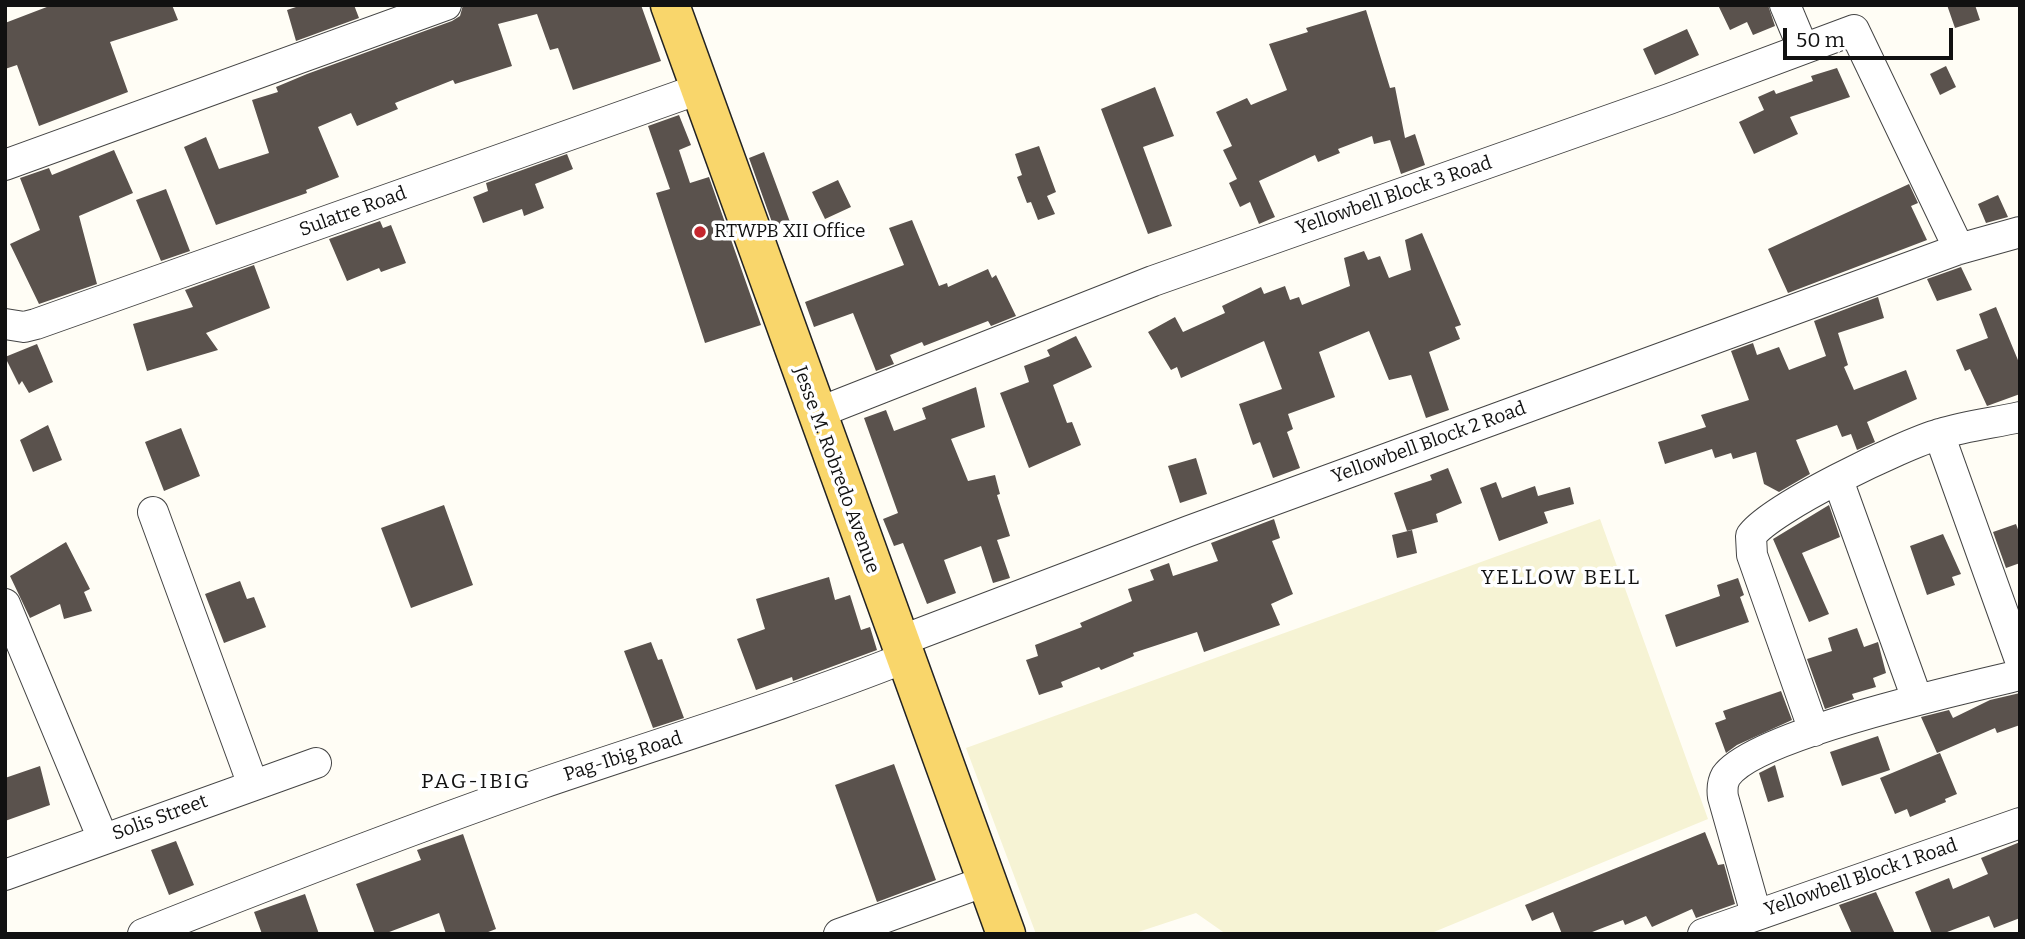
<!DOCTYPE html>
<style>
body{margin:0}
#map{position:relative;width:2025px;height:939px;overflow:hidden;background:#fffdf5;font-family:Bitter,serif}
canvas{display:block}
.frame{position:absolute;inset:0;border:7px solid #111;pointer-events:none}
.scale{position:absolute;left:1783px;top:28px;width:170px;height:32px;box-sizing:border-box;border:4px solid #111;border-top:0;padding-left:9px;font-size:21px;line-height:24px;white-space:nowrap;color:#111;-webkit-text-stroke:5px #fff;paint-order:stroke}
</style>
<div id="map">
<canvas width="2025" height="939"></canvas>
<div class="frame"></div>
<div class="scale">50 m</div>
</div>
<script>
const ctx = document.querySelector('canvas').getContext('2d');
ctx.lineJoin = 'round';
function paint(path, color) {
  ctx.fillStyle = color;
  ctx.fill(path, 'evenodd');
}
function stroke(path, color, width, dash) {
  ctx.strokeStyle = color;
  ctx.lineWidth = width;
  ctx.lineCap = dash ? 'butt' : 'round';
  ctx.setLineDash(dash || []);
  ctx.stroke(path);
}
function drawText(font, color, halo, rows, align = 'center') {
  ctx.font = font + ' Bitter,serif';
  ctx.lineWidth = 7;
  ctx.setLineDash([]);
  ctx.textBaseline = 'middle';
  ctx.strokeStyle = halo;
  ctx.fillStyle = color;
  for (const [text, x, y, turn = 0] of rows) {
    ctx.save();
    ctx.translate(x, y);
    ctx.rotate((+turn || 0) * Math.PI / 180);
    ctx.textAlign = isNaN(turn) ? turn : align;
    if (halo) ctx.strokeText(text, 0, 0);
    ctx.fillText(text, 0, 0);
    ctx.restore();
  }
}
paint(new Path2D(`
 M1600 519 1708 819 1429 934H1226L1196 913 1132 934H1036L966 748Z`), '#f6f3d4');
paint(new Path2D(`
 M52 5H172L178 20 110 42 128 92 39 126 17 65 5 69V23Z
 M302 5H354L359 18 296 41 287 10Z
 M463 5H641L661 61 573 90 558 48 550 50 537 14 498 24 512 66 455 84 453 80 395 103 398 109 357 126 351 113 318 127 339 177 306 190 307 193 216 225 184 147 206 137 219 169 269 153 252 100 278 92 276 87 307 74 452 21 460 16Z
 M1718 5H1768L1775 26 1753 35 1747 22 1730 30Z
 M1947 5H1975L1980 20 1955 28Z
 M1366 10 1390 88 1395 87 1405 138 1415 134 1425 165 1401 174 1390 140 1374 144 1372 136 1338 149 1340 153 1318 162 1315 155 1259 181 1275 217 1259 224 1250 202 1240 207 1229 183 1237 179 1223 150 1232 146 1216 112 1247 98 1251 105 1287 90 1269 44 1308 32 1306 28Z
 M1687 29 1699 55 1655 75 1643 49Z
 M1946 66 1956 87 1940 95 1930 74Z
 M1837 68 1850 97 1790 117 1798 134 1754 154 1739 122 1764 110 1758 97 1774 90 1776 94 1813 81 1811 76Z
 M1155 87 1174 136 1143 147 1172 226 1148 234 1101 109Z
 M679 115 691 145 679 150 690 183 709 177 761 325 705 343 656 193 670 189 648 126Z
 M1039 146 1056 192 1047 196 1055 214 1038 220 1031 202 1027 203 1017 177 1022 175 1015 154Z
 M114 150 133 193 79 216 97 284 39 304 10 244 40 230 20 178 49 168 52 175Z
 M764 152 790 222 774 228 749 158Z
 M567 154 573 169 535 184 544 208 524 216 522 209 483 223 473 197 488 191 486 183Z
 M838 180 851 207 825 219 812 192Z
 M1909 184 1918 203 1911 206 1927 240 1788 293 1768 249Z
 M166 189 190 251 161 261 136 200Z
 M1998 195 2008 217 1986 223 1978 204Z
 M912 220 939 286 947 283 948 287 988 269 992 278 996 275 1016 316 991 326 988 321 924 346 922 342 890 355 894 364 876 371 853 313 814 327 805 302 904 265 889 228Z
 M380 221 383 228 391 225 406 263 381 272 379 268 347 281 329 239Z
 M1422 233 1461 325 1455 327 1460 339 1429 352 1449 410 1426 418 1411 375 1389 380 1369 331 1319 352 1335 397 1288 414 1293 429 1287 432 1300 468 1273 478 1260 442 1253 445 1239 404 1282 389 1264 341 1181 378 1177 367 1171 370 1148 332 1175 317 1183 332 1225 313 1222 306 1261 287 1264 294 1285 286 1290 300 1299 297 1302 305 1350 286 1344 258 1364 251 1368 260 1380 256 1389 278 1411 270 1405 240Z
 M254 265 270 308 206 333 218 350 147 371 133 324 193 307 185 290Z
 M1961 267 1972 290 1937 301 1927 279Z
 M1878 297 1884 318 1838 333 1848 365 1844 367 1854 390 1906 370 1917 399 1867 422 1875 442 1857 450 1851 434 1842 437 1837 425 1796 440 1810 474 1779 492 1764 484 1756 452 1733 459 1731 453 1715 458 1712 449 1665 464 1658 442 1706 427 1701 415 1749 400 1731 351 1753 343 1757 355 1779 347 1789 370 1826 356 1814 321Z
 M1996 307 2020 365V394L1987 406 1970 369 1965 371 1956 350 1988 338 1979 314Z
 M1076 336 1092 367 1053 385 1067 423 1072 422 1081 445 1029 468 1000 393 1029 382 1024 366 1050 356 1047 350Z
 M37 344 53 382 29 393 22 381 19 385 5 357Z
 M976 387 985 427 951 439 968 481 995 475 1000 494 997 495 1010 536 997 540 1010 578 993 583 981 546 944 560 956 593 927 604 903 543 894 546 883 519 898 513 864 418 886 410 894 431 926 419 922 408Z
 M48 425 62 460 33 472 20 440Z
 M181 428 200 476 164 491 145 442Z
 M1196 458 1207 494 1180 503 1168 466Z
 M1448 468 1462 503 1436 514 1438 522 1407 531 1394 493 1432 480 1430 475Z
 M1496 482 1502 498 1535 486 1538 496 1570 487 1574 504 1544 512 1548 523 1499 541 1480 488Z
 M444 505 473 585 411 608 381 528Z
 M1829 505 1840 537 1802 553 1829 614 1809 622 1773 539Z
 M1274 519 1280 538 1272 541 1293 594 1271 604 1280 625 1204 652 1197 632 1133 653 1134 656 1101 670 1099 667 1061 682 1063 687 1039 695 1026 660 1038 656 1035 645 1082 627 1080 623 1132 601 1128 589 1154 580 1150 570 1169 563 1173 576 1218 561 1211 543Z
 M2016 524 2020 535V563L2006 568 1993 532Z
 M1412 530 1417 553 1397 558 1392 535Z
 M1943 534 1961 574 1952 577 1955 585 1927 595 1910 546Z
 M66 542 90 589 84 592 92 611 64 619 60 604 30 618 10 576Z
 M829 577 835 600 850 595 861 630 870 627 877 650 793 681 792 677 756 690 737 639 765 629 756 599Z
 M1738 578 1744 595 1740 597 1749 622 1676 647 1665 615 1720 596 1717 585Z
 M240 581 247 599 254 597 266 627 224 643 205 594Z
 M1857 628 1864 647 1878 642 1886 673 1873 678 1876 687 1852 694 1854 699 1825 709 1807 659 1832 651 1828 638Z
 M651 642 658 660 662 659 684 718 653 728 624 651Z
 M1781 691 1792 720 1737 745 1726 753 1715 723 1726 719 1723 711Z
 M2020 693V725L1997 733 1995 728 1937 753 1921 717 1949 710 1953 718 1990 700Z
 M1878 736 1890 770 1842 786 1830 752Z
 M1940 753 1957 794 1945 799 1946 802 1910 817 1907 809 1895 814 1880 778Z
 M894 764 936 880 877 902 835 785Z
 M1775 765 1784 797 1768 802 1759 773Z
 M40 766 50 805 5 821V778Z
 M1705 832 1718 865 1724 864 1735 904 1696 918 1692 909 1652 927 1646 916 1625 925 1623 920 1587 934H1562L1553 912 1532 921 1525 905Z
 M463 834 496 929 483 934H446L439 913 384 934H375L356 884 421 860 417 850Z
 M176 841 194 885 169 895 151 850Z
 M2020 842V918L1994 928 1989 916 1942 934H1932L1915 892 1949 878 1953 889 1988 874 1981 858Z
 M1876 892 1895 934H1852L1839 905Z
 M305 894 319 934H262L254 912Z`), '#5a524d');
const minor = new Path2D(`
 M1785 5 1803 48
 M5 165 446 5
 M5 324 24 327 36 324 699 89
 M815 414 1153 281 1669 99 1854 30 1959 249
 M1939 434 2020 660
 M1838 480 1917 699
 M153 512 253 785
 M5 604 103 839
 M900 641 1189 531 1959 249 2020 232
 M1814 731 1752 555 1751 536C1770 508 1904 444 1940 434 1966 426 1993 423 2020 417
 M5 875 316 763
 M1756 914 1723 797C1722 790 1722 783 1726 776 1754 735 1965 688 2020 675
 M143 934C274 882 407 831 540 784 663 742 786 705 907 657
 M839 934 986 881
 M1703 934 2020 823`);
const major = new Path2D(`
 M670 5 1006 934`);
stroke(minor, '#444', 32);
stroke(major, '#222', 41);
stroke(minor, '#fff', 30);
stroke(major, '#f9d66b', 38);
for (const [x, y, r, color] of [
 [700,232,7,"#c4262e"]
]) {
  const dot = new Path2D();
  dot.arc(x, y, r, 0, 2 * Math.PI);
  ctx.fillStyle = color;
  ctx.fill(dot);
  stroke(dot, '#fff', 2.5);
}
drawText('19px', '#111', '#fff', [
 ["Yellowbell Block 3 Road",1394,196,-19],
 ["Sulatre Road",353,212,-20],
 ["Yellowbell Block 2 Road",1429,443,-20],
 ["Jesse M. Robredo Avenue",836,470,70],
 ["Pag-Ibig Road",623,757,-18],
 ["Solis Street",160,818,-20],
 ["Yellowbell Block 1 Road",1861,878,-19]
]);
drawText('19px', '#111', '#fff', [
 ["RTWPB XII Office",714,232]
], 'left');
ctx.letterSpacing = '2px';
drawText('21px', '#111', '#fff', [
 ["YELLOW BELL",1561,578],
 ["PAG-IBIG",476,782]
]);
ctx.letterSpacing = '0px';
</script>
